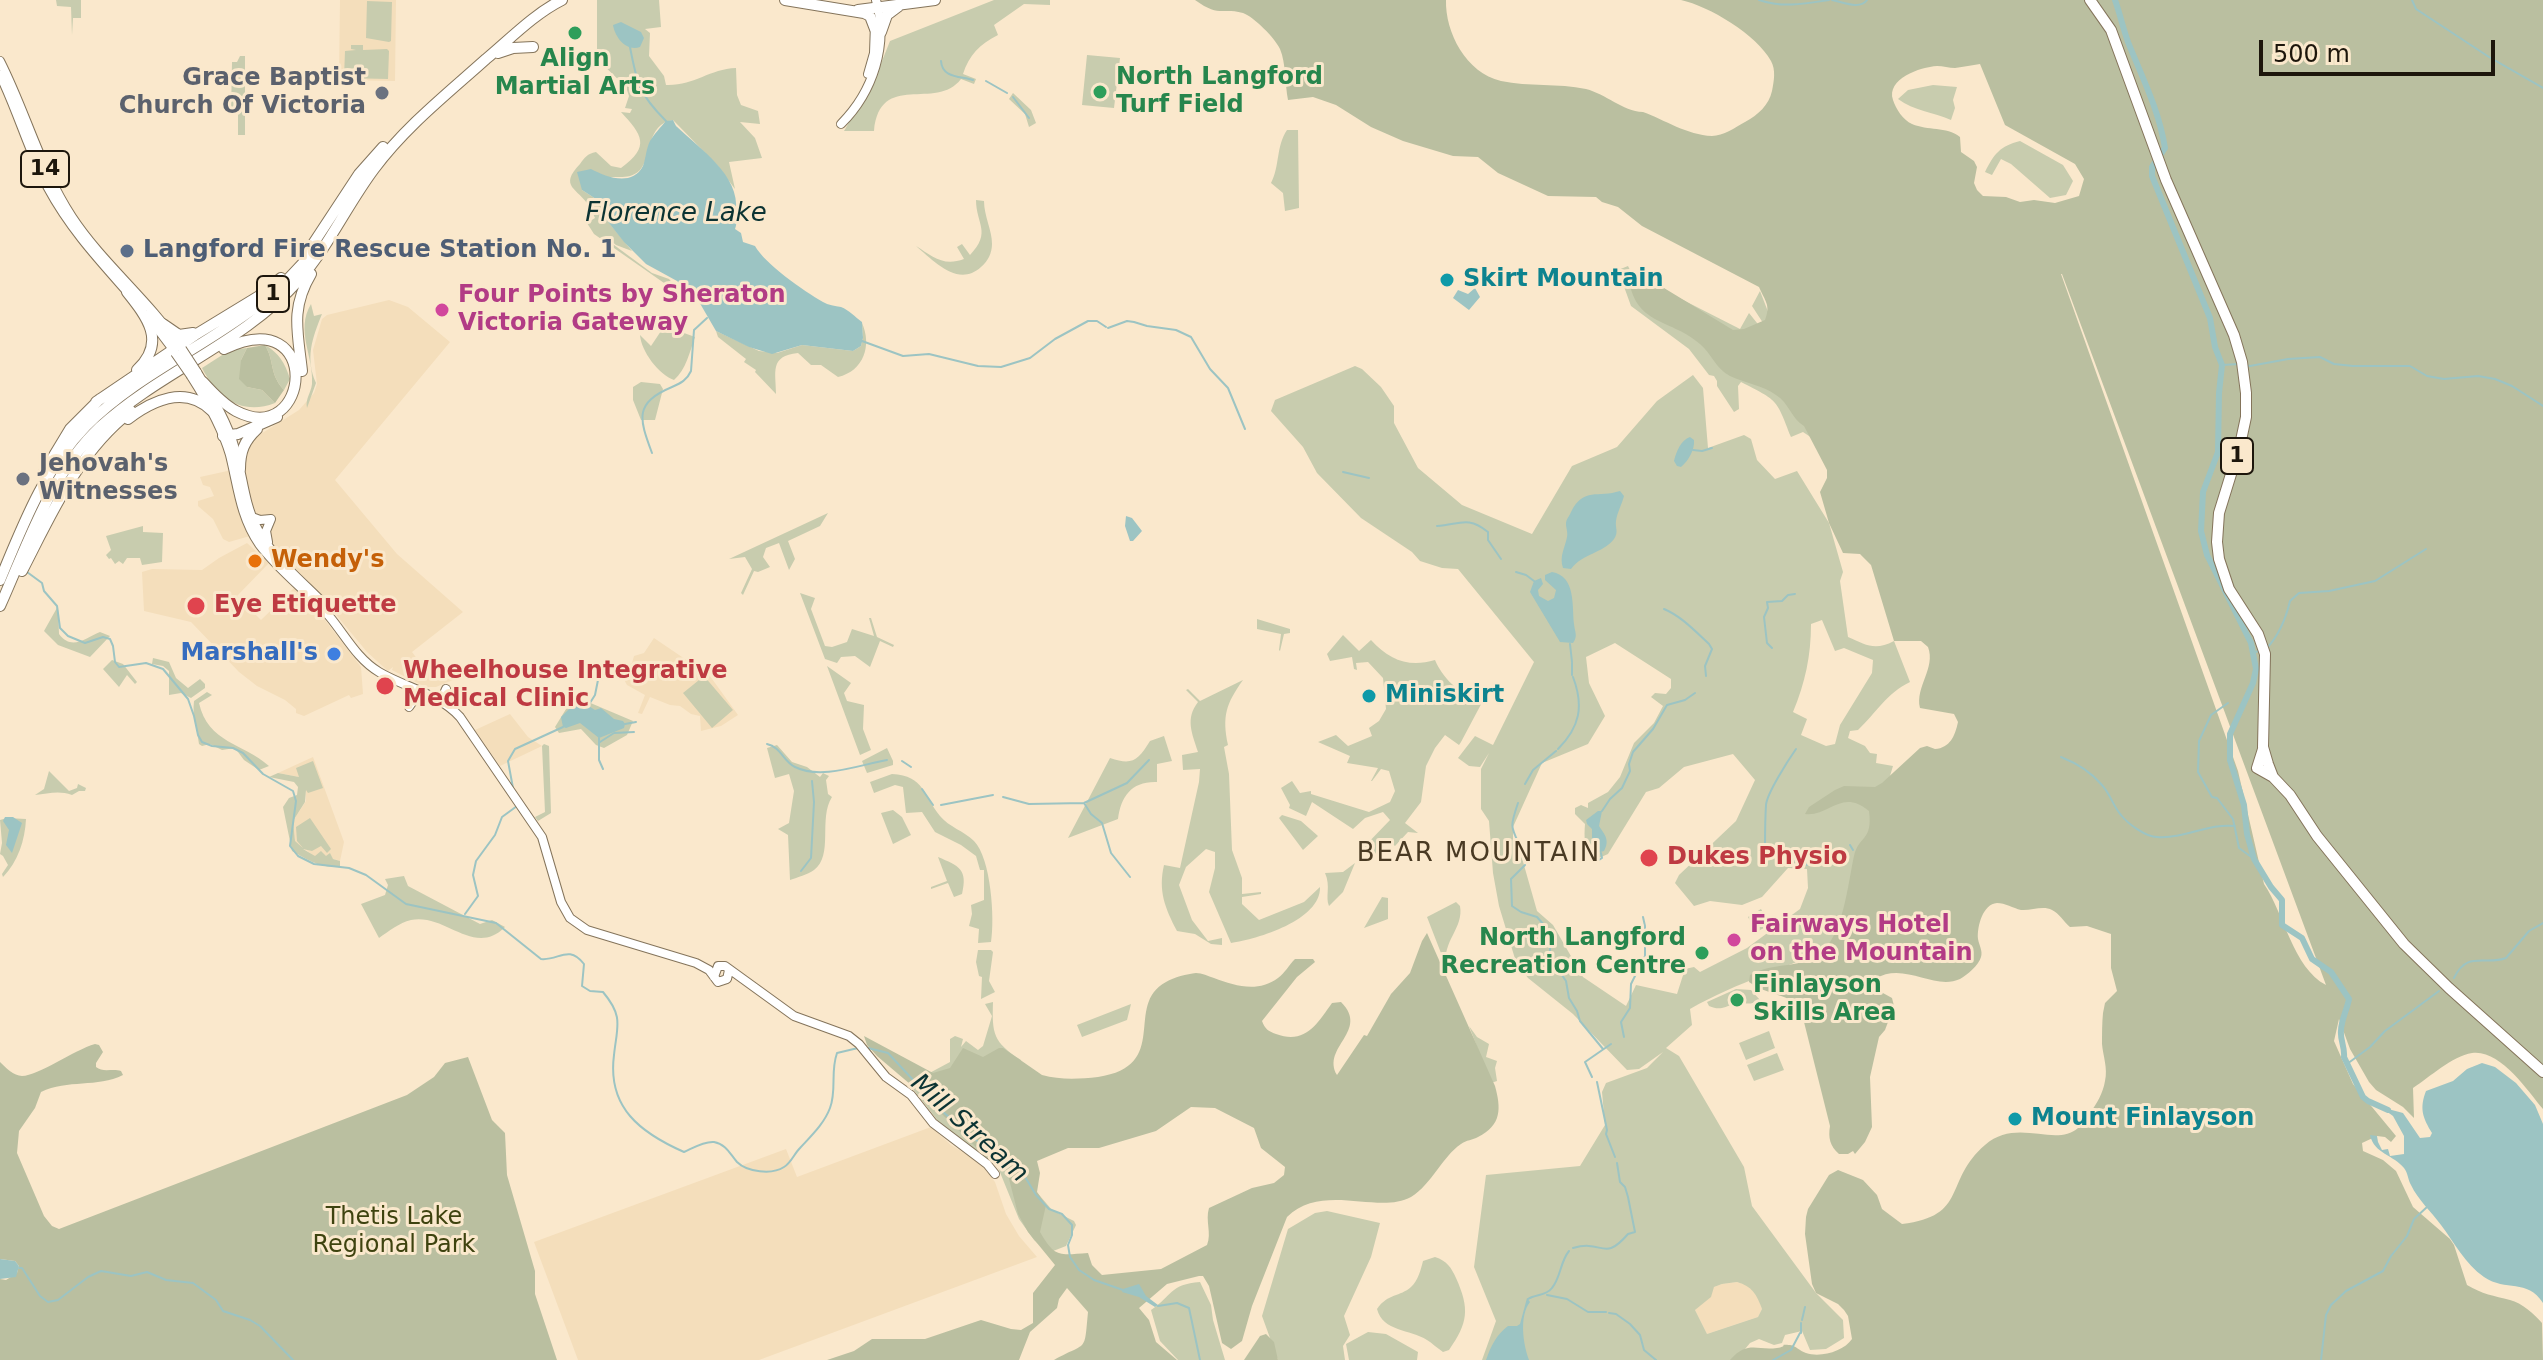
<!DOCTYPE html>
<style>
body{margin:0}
#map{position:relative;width:2543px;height:1360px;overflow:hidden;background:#fae8cc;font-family:"DejaVu Sans",sans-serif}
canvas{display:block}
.scale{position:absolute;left:2259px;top:40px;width:236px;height:36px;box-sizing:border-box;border:4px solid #1d160c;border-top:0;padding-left:10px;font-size:24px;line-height:28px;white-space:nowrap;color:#1d160c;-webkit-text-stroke:6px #fae8cc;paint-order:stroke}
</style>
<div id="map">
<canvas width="2543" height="1360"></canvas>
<div class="scale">500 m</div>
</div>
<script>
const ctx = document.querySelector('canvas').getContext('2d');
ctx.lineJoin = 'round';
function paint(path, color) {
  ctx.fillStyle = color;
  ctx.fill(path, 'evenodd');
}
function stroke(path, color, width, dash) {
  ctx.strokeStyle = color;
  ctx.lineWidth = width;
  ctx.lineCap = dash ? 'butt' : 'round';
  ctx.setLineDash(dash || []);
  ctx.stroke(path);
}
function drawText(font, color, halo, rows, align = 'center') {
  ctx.font = font + ' "DejaVu Sans",sans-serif';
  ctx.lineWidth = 6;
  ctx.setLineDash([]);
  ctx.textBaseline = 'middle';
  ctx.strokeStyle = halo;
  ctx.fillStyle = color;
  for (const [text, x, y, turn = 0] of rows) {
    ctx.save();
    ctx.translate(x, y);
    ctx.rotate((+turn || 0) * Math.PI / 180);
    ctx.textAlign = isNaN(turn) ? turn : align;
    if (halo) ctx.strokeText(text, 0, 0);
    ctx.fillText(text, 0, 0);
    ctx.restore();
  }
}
paint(new Path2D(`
 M340 0H396L395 81 339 80Z
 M389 300 408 307 450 342 335 480 397 554 463 612 412 652 424 668 434 672 446 663 453 680 436 687H425L392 670 393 667 388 671 367 652 308 581 277 551 264 532 229 542 223 539 213 519 198 506V501L214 496 210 487 203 485 200 477 241 468 248 445 256 437 299 410 314 393 317 384 313 350 322 319 327 315Z
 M247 543 269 563 237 596 261 620 294 588 325 620 361 667 363 694 351 698 349 695 304 716 296 713V709L285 700 257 686 239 672 191 622 144 611 142 572 152 569 202 570 219 558Z
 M654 638 710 676 738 715 721 726 701 731 700 716 691 714 680 706 670 705 650 697 642 714 638 713 645 695 627 685 619 670 632 663 634 656 644 653Z
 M510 714 528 737 542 746 500 766 475 730Z
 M313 757 344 842 340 861 334 859 331 862 314 856 295 842 293 821 306 801V790L299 777 278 773Z
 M931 1127 951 1145 979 1162 995 1182 1006 1214 1019 1236 1037 1257 759 1360H578L534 1242 786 1149 797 1177Z
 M1737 1282 1748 1285 1758 1297 1762 1309 1758 1317 1707 1334 1695 1310 1714 1287 1722 1284Z`), '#f4debb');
paint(new Path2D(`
 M56 0H81V18H73L72 35 71 7 57 6Z
 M597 0H659L661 27 645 29 650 33 649 56 664 76 666 85C694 86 709 69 736 68L737 95 741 105 758 111 760 124 740 122 755 138 762 158 729 162 735 189 717 165 673 120C646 124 652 157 640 170 629 181 617 175 605 178 597 180 589 186 582 190L599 201 605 218 632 251 616 245 610 240V242L652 273 669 279 676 287 674 290 594 234 587 223 595 218C593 214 592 210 589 206 578 188 558 187 580 164 585 157 587 154 596 152L611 166 621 168C651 146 642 135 621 112L630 113 632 109 625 108 629 96 626 87 597 59Z
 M994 0H1050V5L1024 4 994 25 998 35C980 44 969 55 963 74L976 79 974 84 961 79C936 112 880 70 874 131H844L876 76 890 41Z
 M367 1 392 2 391 41 389 42 366 38Z
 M351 45H363V50L387 49 389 51 388 79 344 78 345 51 356 50 351 49Z
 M1087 55 1120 58 1114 108 1082 105Z
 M240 56H245V135H238V115L231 114 232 62H237Z
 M1933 85 1957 87 1953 100 1955 108 1951 120C1933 112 1914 111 1898 99L1908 90Z
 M1013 93 1031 110 1036 123 1029 127 1025 114 1009 99Z
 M1287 130H1298L1299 208 1285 211 1283 193 1271 183C1280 166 1276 146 1287 130Z
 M2020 141 2063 165 2073 181 2066 195 2050 198 2011 164 2001 159 1992 175 1985 172C1994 154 2000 146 2020 141Z
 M976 200 984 201C984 216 992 230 992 244 992 253 988 261 981 267 958 288 934 261 916 246 932 256 943 267 964 259L957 247 962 244 970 255C992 232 976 224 976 200Z
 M1628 266 1632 274 1740 329 1749 313 1761 328 1818 442 1803 432 1791 437C1776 398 1778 401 1741 382L1738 386 1739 409 1734 412 1717 386V381L1714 376 1709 375 1689 349 1631 306 1618 270Z
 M1760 291 1772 322 1765 326 1752 306Z
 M311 304 314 316 322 314C312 339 305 358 316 383L307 408C305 399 311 393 312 384 314 356 295 331 311 304Z
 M862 323C872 345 864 371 838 377L821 365H811L798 353C769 356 776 372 776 394L755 372 756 370 744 362 746 359 718 337 716 331 759 351 777 353 802 345 853 351 861 346 863 338Z
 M663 328 670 333 673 329 695 337C690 351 686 370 674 380 659 375 641 351 640 335L651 346Z
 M265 345C279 353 285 363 290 379L284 390C269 374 275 362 265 345Z
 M247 348 241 360 247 387 262 390 275 403C242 416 217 398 202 368L230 350Z
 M1355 366 1362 369 1381 387 1394 406V423L1418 468 1462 505 1532 534 1572 466 1617 447 1657 401 1693 375 1703 388 1708 448 1744 435 1751 439 1757 460 1775 479 1797 471 1829 523 1843 572 1840 581 1848 637C1866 645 1875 651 1894 641L1910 682C1887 693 1876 713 1858 730L1850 731 1848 738 1865 746 1870 753 1877 754 1876 763 1893 766 1839 944C1790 967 1737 982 1690 1009L1692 1025 1666 1048 1679 1056 1744 1167 1752 1206 1816 1293 1843 1320 1844 1338 1826 1349 1810 1350 1802 1331 1785 1335 1782 1343 1774 1345 1759 1339 1750 1343 1736 1360H1482L1496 1321 1474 1267 1486 1175 1580 1166 1605 1125 1602 1092 1606 1083 1647 1068 1663 1052 1639 1069 1627 1070 1573 1014 1528 978 1516 962 1499 906 1493 873 1489 821 1481 809V769L1489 753 1480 767 1469 766 1458 758 1475 736 1493 745 1534 662 1458 569 1442 568 1420 561 1412 552 1361 518 1317 473 1303 447 1271 411 1275 400ZM1822 620 1835 651 1844 648 1873 660 1872 673 1840 725 1835 744 1826 746 1801 735 1807 719 1793 712C1805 683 1811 656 1811 624ZM1615 643 1671 679V688L1666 694 1655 693 1651 697 1663 706 1654 723 1634 743 1620 777 1608 792 1588 803V808L1581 805 1575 808V814L1585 824C1584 836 1584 851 1592 861L1608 854 1646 792 1659 788 1684 767 1733 754 1755 780 1736 821 1679 875 1675 883 1694 906 1710 901 1742 905 1762 897 1788 868 1807 869 1808 888 1800 909 1747 948 1700 972 1694 967 1685 969 1677 994 1636 985 1626 1006 1583 977 1553 925 1537 911 1520 851 1513 841V827L1542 763 1588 744 1605 716 1589 683 1586 657ZM1737 1282C1752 1286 1757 1295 1762 1309L1758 1317 1707 1334 1695 1310 1711 1297 1714 1287 1722 1284Z
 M641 382 660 384 663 389 655 420H641L633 400V387Z
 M828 513 820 526 788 541 795 559 789 570 779 543 766 548 763 557 770 567 758 572 754 571 743 595 741 593 752 569 745 557 729 559Z
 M143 526V532L163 533 162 562 142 565 140 558H127L123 564 119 561 115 564 111 558 109 559 106 555 111 550 106 536Z
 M800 593 815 598 811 609 825 646 832 647 847 642 852 629 874 636 869 618H871L877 637 894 645 893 647 880 641 870 667 855 656 841 657 837 663 825 659Z
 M58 606 59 634C72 651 85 638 100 632L110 636 90 657 58 645 44 631Z
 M1257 619 1290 629V633L1284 634 1280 651 1279 650 1281 634 1257 629Z
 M1343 635 1359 651 1371 640C1389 660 1409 668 1435 660 1443 679 1464 701 1486 695L1461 742 1459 745 1445 735 1435 748 1426 766 1421 802 1405 823 1418 833 1408 832 1395 846 1390 842 1379 848 1372 859 1362 849 1390 820 1383 812 1365 818 1353 829 1312 802 1306 816 1289 808 1290 805 1281 788 1292 781 1300 793 1311 791V794L1369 812 1390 802 1395 791 1389 771 1381 769 1372 781H1371L1378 768 1347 763 1350 756 1318 742 1336 735 1348 746 1372 736 1369 728 1379 721 1386 709 1383 678 1368 662 1356 663 1357 670 1354 669 1352 657 1330 661 1327 654Z
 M153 658 169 662 176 678 188 688 200 679 205 684V688L191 698 181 693 169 695V671L163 666 152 664Z
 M112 660 123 664 137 682 135 684 127 675 119 687 103 669Z
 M827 666 851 683 844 693 847 701 864 705 863 729 871 750 860 755Z
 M704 676 733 710 712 728 683 693Z
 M1243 680C1226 704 1222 716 1228 745L1224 747 1229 774 1232 850 1242 878V894L1261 892V894L1242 897V904L1259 920 1304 902 1320 887C1321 920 1258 939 1231 943L1209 892 1215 868V852L1206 849 1186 867 1179 885 1192 920 1208 941 1222 938V945L1211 944 1195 934 1177 931C1165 908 1158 891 1164 865L1180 868 1199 782 1200 769 1183 770 1182 755 1198 752C1192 733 1185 719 1198 702L1186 690 1188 689 1200 701Z
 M207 692 212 695 199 703C208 743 243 743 269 766L259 770 244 760 235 748 222 750 210 744 202 746 199 744C197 728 192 717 194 701Z
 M574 696 633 721 627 735 604 748 596 745 581 729 559 733 555 727Z
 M1164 736 1172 761 1157 764V782C1132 781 1121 796 1118 819L1068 838 1110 758C1133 766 1138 760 1150 741Z
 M544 744 549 746 551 813 538 821 535 817 545 812 542 746Z
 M777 745 792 762 807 767 820 777 823 773 829 776 826 780 828 794 832 797C818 819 834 855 814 870 807 875 798 877 790 880L788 835 778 829 789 823 794 791 789 774 775 778 767 748Z
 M887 748 893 761V765L867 773 862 761Z
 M313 761 323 788 308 793 306 790 305 802 293 821 295 841 303 848 297 841 296 827 310 818 331 849 327 853 321 846 312 851 303 849 315 856 321 851 326 856 330 853 333 859 340 861V866C324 870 306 859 292 851L283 807 289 798 297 795 298 787 294 782 269 777 278 773 299 777 296 768Z
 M49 771 69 791 77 788 78 784 86 788 85 791H79L72 795C58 790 48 794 35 795L44 789Z
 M892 774C925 776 923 795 940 816 949 827 964 831 974 841 991 858 995 919 991 942L978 943 979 929 969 926 972 914 971 905 984 900V870H980L976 856 961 845 935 832 922 812 906 813 903 787 895 785 874 793 870 782Z
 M893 810 902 817 911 835 893 844 881 813Z
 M1282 815 1301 821 1318 836 1303 850 1279 818Z
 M7 818 26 819C25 840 18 862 3 877L2 874 8 865 3 856 0 854 2 843 0 820Z
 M938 857C959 866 968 869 962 894L954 897 948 883 931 889V887L947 881Z
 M1355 863 1343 892 1329 906C1325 897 1331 886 1325 873L1343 872Z
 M404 876 408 886 480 924 492 920 505 927C474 958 446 913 411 920 399 923 389 931 379 938L361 904 385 895 388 885 385 879Z
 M1382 897 1388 898V919L1364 928Z
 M1456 902 1460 906C1464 928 1442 941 1446 966L1427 917Z
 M1761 909 1770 925 1756 932 1748 917Z
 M978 950H991L993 952 989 981 995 992 981 999 982 977 979 976 976 962Z
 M1736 989 1751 990 1760 1000C1747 1007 1745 1001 1734 1004 1724 1007 1720 1011 1709 1006L1707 1002Z
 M993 1002C992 1034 993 1042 1021 1060L1035 1190 1052 1210 1074 1221 1076 1225 1066 1246 1048 1253 1034 1240 1019 1219 997 1165 957 1137 938 1121 909 1084 950 1062V1039L955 1036 963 1039 961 1047 966 1041 978 1050 983 1046 992 1016 985 1004Z
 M1131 1004 1127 1020 1082 1037 1077 1025Z
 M1469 1026 1477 1037 1489 1044 1486 1057 1497 1061 1495 1068 1497 1081 1491 1083Z
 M1769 1031 1775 1048 1746 1060 1739 1043Z
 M1777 1053 1784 1070 1754 1081 1747 1065Z
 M1327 1211 1380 1223 1371 1257 1344 1316 1350 1335 1343 1346 1345 1360H1278L1262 1316 1288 1229 1315 1213Z
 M1435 1257C1447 1261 1451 1267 1456 1278 1470 1309 1468 1323 1449 1350L1443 1352C1437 1348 1432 1343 1427 1340 1410 1329 1383 1332 1377 1309 1388 1293 1400 1297 1411 1287 1418 1281 1421 1269 1423 1261Z
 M1200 1282 1211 1305 1213 1320 1225 1360H1178L1160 1341 1151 1310C1172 1296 1170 1284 1200 1282Z
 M1368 1332 1386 1334 1418 1352 1417 1360H1349L1346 1344Z`), '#c8ccae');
paint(new Path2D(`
 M1195 0H1446C1445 32 1466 73 1501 81 1529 87 1558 83 1586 89 1606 94 1622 111 1643 112 1665 120 1687 135 1712 136 1723 136 1736 127 1745 122 1758 115 1769 105 1772 91 1774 81 1776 70 1771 61 1757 35 1709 6 1681 0H2543V1109C2527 1090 2500 1049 2472 1053 2452 1056 2430 1077 2413 1088L2414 1118 2403 1107 2376 1090 2369 1082 2350 1049 2339 1019 2334 1041 2353 1084 2396 1136 2391 1142 2385 1137 2377 1136 2362 1143 2363 1151 2383 1160 2396 1171 2413 1207 2450 1239 2454 1245 2467 1285C2482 1294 2494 1296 2510 1300 2522 1303 2534 1314 2542 1323L2543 1360H1730C1748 1340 1757 1351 1777 1348 1790 1346 1777 1344 1790 1345 1797 1346 1799 1351 1806 1353 1821 1358 1844 1351 1852 1339L1848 1316 1844 1310 1838 1304 1816 1293 1812 1284 1805 1234 1806 1217 1808 1209 1829 1175 1838 1170 1863 1180 1877 1195 1882 1209 1902 1224C1969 1216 1943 1181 1985 1145 2017 1117 2055 1148 2078 1128 2083 1125 2086 1118 2089 1114 2097 1104 2103 1093 2105 1081 2108 1068 2103 1056 2102 1044 2102 1034 2102 1023 2103 1013L2105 1003 2117 991 2111 968V934L2087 926 2070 927C2064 922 2059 913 2052 910 2043 905 2031 911 2021 910 2013 908 2005 903 1997 903 1983 904 1977 926 1978 939 1979 945 1983 951 1981 957 1979 965 1967 975 1960 979 1934 991 1904 961 1875 979L1872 987 1892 998 1894 1006 1885 1030 1879 1037 1870 1077 1872 1127 1865 1142 1855 1154 1853 1151 1848 1154H1839C1830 1146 1828 1138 1830 1126L1800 1006C1786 994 1765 994 1749 982L1750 975C1776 961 1795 970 1819 954 1843 938 1848 883 1854 856 1859 835 1873 841 1869 811 1841 788 1830 817 1805 814L1809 807 1835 790 1844 786 1875 787 1882 783 1920 748 1927 746 1935 749C1950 748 1955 736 1958 722L1954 714 1920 708C1915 687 1936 668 1928 647L1921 641H1894L1871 565 1860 554 1843 553 1829 523 1820 492 1827 478V470L1804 426C1791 418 1789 403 1776 395 1762 385 1745 383 1730 376 1716 369 1711 353 1700 344 1672 319 1637 326 1629 281L1632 274 1664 288 1733 330 1744 329 1765 320C1771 305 1765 301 1759 287L1642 226 1618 207 1602 202 1596 197 1548 196 1498 173 1478 157 1453 156 1403 141 1371 127 1336 105 1313 97 1288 100C1285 85 1286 63 1280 49 1275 38 1254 17 1243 13 1221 7 1220 18 1195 0ZM1980 64 2005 125 2075 164 2084 179 2079 196 2055 203 2034 200 2020 202 2006 197 1983 196 1977 190 1974 183 1977 167 1974 161 1961 152 1960 137C1946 126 1928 131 1912 124 1903 120 1896 109 1893 100 1886 79 1920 67 1937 66 1943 66 1949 68 1955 68 1964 67 1972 65 1980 64ZM2061 274H2062L2326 985C2293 968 2284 913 2264 884L2238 771Z
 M265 345C275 362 269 374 284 390L275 403 262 390 247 387 239 379 241 360 247 348Z
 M1427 933 1495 1086C1501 1108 1502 1125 1478 1137 1473 1140 1466 1140 1461 1144 1442 1157 1432 1184 1411 1197 1378 1215 1323 1182 1287 1217L1252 1306 1242 1341 1231 1349 1222 1343 1209 1286 1203 1276H1199L1167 1284 1139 1308 1149 1320 1156 1342 1177 1360H1054C1088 1341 1084 1354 1088 1312L1067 1288 1059 1299 1057 1308 1030 1332 1019 1360H827L854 1351 872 1339H925L981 1320 1011 1329 1021 1330 1033 1323V1293L1055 1265 1028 1232 1018 1214 1007 1171 999 1163 979 1150 917 1090 877 1056 867 1045 864 1036 933 1073 950 1068 963 1048 983 1057 999 1048H1003L1042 1075C1060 1080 1079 1079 1098 1077 1172 1066 1123 1005 1166 982 1174 977 1187 974 1196 973 1202 973 1208 976 1214 978 1235 986 1258 993 1278 978 1285 973 1289 965 1295 959H1313L1315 962 1297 977 1262 1021C1265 1029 1268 1031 1276 1034 1305 1045 1317 1024 1332 1003L1341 1002C1370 1031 1321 1047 1337 1075L1364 1035 1367 1036 1391 994 1410 973 1422 941ZM1191 1107 1215 1108 1254 1128 1261 1148 1285 1167 1284 1175 1274 1183 1252 1188 1209 1208C1205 1221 1212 1233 1207 1245L1161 1269 1102 1275 1092 1265 1088 1253C1059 1255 1055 1258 1040 1232L1046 1205 1037 1192 1040 1173 1037 1161 1068 1148H1099L1156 1131Z
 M95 1044 99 1045 103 1052 96 1063V1067C103 1073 113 1068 121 1071L123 1075C97 1088 68 1079 41 1092L35 1108 19 1131 17 1153 44 1216 52 1226 59 1229 407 1095 434 1077 445 1063 468 1057 492 1120 505 1133 507 1175 535 1271V1294L557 1360H0V1279L6 1280 17 1273 19 1266 15 1261 0 1259V1062C5 1067 14 1076 22 1076 38 1076 74 1050 95 1044Z
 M1266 1334 1274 1342 1278 1360H1244L1260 1336Z`), '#babfa0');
paint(new Path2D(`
 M621 22 641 32 644 38 640 47C626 52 615 37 613 25Z
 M673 120 676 126C700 149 740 175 736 211 735 217 738 221 735 229L741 233 743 242 755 246C765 264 804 291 823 302 828 305 835 306 841 307 849 310 855 317 862 322L863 338 861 346 853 351 802 345 772 354 749 347 716 331 698 300 677 281 646 264 624 242 605 218 599 201 582 190 577 172 591 169C606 177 632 187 643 166 646 158 646 149 650 141 655 133 660 128 666 121Z
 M1475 288 1480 297 1469 310 1453 298 1458 290 1468 294Z
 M1690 437 1694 440C1695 450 1688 461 1681 467L1677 466 1674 461C1676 452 1681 440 1690 437Z
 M1620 491 1624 496C1622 504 1617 513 1616 521 1615 528 1619 532 1614 539 1602 554 1583 553 1571 569L1563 568C1559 556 1565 548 1567 537 1568 532 1566 528 1566 524 1566 519 1569 517 1571 512 1583 487 1598 498 1620 491Z
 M1126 516 1132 518 1142 531 1133 541H1130L1125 526Z
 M1552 572C1576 576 1572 606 1574 624 1575 633 1578 636 1573 643L1560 642 1530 592 1534 581 1541 578 1543 584 1538 590 1539 596 1548 601 1554 598 1556 590 1545 580V575Z
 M574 697 595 710 601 708 614 719 623 721 625 724 624 728 599 738 580 723 566 728 563 727 561 717 570 708Z
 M1598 811H1602L1599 826C1605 835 1610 840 1604 851L1597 853 1592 849V829L1587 824 1586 820Z
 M5 817H13L22 823 12 853 6 845 9 830 3 821Z
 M2482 1063 2495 1067 2516 1083 2535 1105 2543 1124V1303C2527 1278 2506 1292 2484 1277 2465 1264 2454 1242 2441 1225 2431 1211 2418 1200 2411 1185 2408 1180 2408 1173 2404 1168 2394 1155 2374 1154 2370 1135L2377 1136 2378 1142 2382 1150 2388 1149 2390 1156 2404 1154V1136L2393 1116 2386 1111 2388 1109 2403 1113 2420 1138 2430 1137 2432 1133C2423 1118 2419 1109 2426 1091L2453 1081 2467 1069Z
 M0 1259 15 1261 19 1266 16 1277 0 1279Z
 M1139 1284 1146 1296 1158 1305 1155 1307 1139 1297 1122 1292 1123 1289Z
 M1527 1298 1530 1302C1519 1316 1523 1344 1529 1360H1486C1491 1346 1496 1335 1508 1326H1517L1520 1324Z`), '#9cc4c3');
stroke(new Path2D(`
 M1759 0C1783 8 1804 4 1829 0
 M1832 0C1843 2 1860 10 1867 0
 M2115 0 2116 1
 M2412 0 2416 9 2489 57 2543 88
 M630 47C637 84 639 94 666 121
 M941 61C942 78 960 76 973 80
 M986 81 1007 93
 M1013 97 1029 118
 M1108 328 1127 321 1134 322 1147 326 1176 330 1191 337 1210 369 1228 388 1245 429
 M862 341 903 356 929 354 978 366 1001 367 1030 358 1055 339 1088 321H1097L1106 327
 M2222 365 2239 364
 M2245 365 2250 366 2288 359 2320 357 2334 364 2353 366H2410L2427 376 2444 379 2478 376 2495 379 2512 386 2543 406
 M1693 450 1702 451 1712 448
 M652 453C639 418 634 403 672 387 681 383 687 380 691 371L694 330 707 318
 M1343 472 1369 478
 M1437 526C1459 525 1467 515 1488 532V540L1501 559
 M27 572 42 583 44 591 57 606 60 628 68 636 85 643 103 637 110 639 113 646 115 662 119 667 146 663 163 669 188 699 194 716 198 735 202 742 212 746 233 748 243 753 263 774 293 791 296 801 290 846 298 856 314 864 349 868 366 875 406 904 496 923 541 959C559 961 568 944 584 964L582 986 590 991 603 992C624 1017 617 1026 614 1055 607 1108 641 1133 684 1152 693 1148 704 1141 714 1142 726 1144 730 1154 737 1162 747 1172 772 1175 784 1167 791 1163 794 1154 800 1148 811 1136 824 1124 830 1108 837 1089 830 1073 837 1053L858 1048
 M1516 572 1526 575 1534 581
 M1664 609C1681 616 1695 631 1709 644L1712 649 1705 666 1706 676
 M1570 644 1572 662
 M1772 648 1767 643 1764 617 1768 608 1767 602 1782 601 1788 595 1795 594
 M2267 648C2279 635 2286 618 2290 601L2299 593 2329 591 2375 581 2426 549
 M2253 653 2261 650
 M1572 675V663
 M2228 703 2211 715 2199 741 2198 772 2212 797 2217 798 2233 819 2239 848 2254 859
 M588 706 595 695 598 680
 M625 724 636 722
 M599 738V760L603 769
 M600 742 614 733 634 732
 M767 744C781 747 783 761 795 767 821 780 859 765 887 760
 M1558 749C1580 727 1584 706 1573 677
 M2061 757C2076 763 2090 771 2101 784 2110 793 2113 806 2121 815 2128 824 2146 837 2157 837 2185 839 2208 823 2235 826
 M902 761 911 767
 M1525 784 1533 770 1556 751
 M513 788 508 761 515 749 563 727
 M922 789 933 805
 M1003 797 1029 804 1084 803 1127 783 1149 760
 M1084 803 1091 814 1102 823 1111 853 1130 877
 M1518 803C1509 829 1511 827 1522 850
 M941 805 993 795
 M1602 811 1610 799 1622 788 1630 771 1629 764 1633 752 1653 729 1667 705 1685 700 1695 693
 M1850 845 1853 850
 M1765 849C1765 834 1765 820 1766 805 1767 793 1789 759 1796 749
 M1775 857 1792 858 1799 863
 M1596 862 1602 858 1601 853
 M1525 865 1511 879 1512 906 1521 912 1537 917 1544 925 1550 936V958L1566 981 1569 998 1577 1011 1580 1021 1603 1049
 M1804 865 1812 864 1825 848
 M801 871 811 858 814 802 812 781
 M465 914 478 896 473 875 476 861 495 835 502 817 517 806
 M2454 978C2467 950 2485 966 2506 958L2529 931 2543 923
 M1624 1037 1621 1022 1630 1008 1631 984 1645 956V926L1643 917
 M864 1047 888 1053 941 1110 971 1137 1019 1167 1036 1195 1049 1209 1062 1214 1072 1225V1235L1068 1245 1070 1257 1079 1270 1094 1280 1123 1290
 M2347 1064 2370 1047 2385 1031 2439 991
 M1592 1077 1585 1062 1611 1044
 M1597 1082 1607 1130 1606 1134 1615 1157
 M1573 1248C1604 1239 1603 1263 1628 1234L1635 1232 1628 1197 1625 1187 1620 1182 1617 1163
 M19 1268H22L40 1296 48 1302 58 1300 88 1277 101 1271 131 1276 147 1272 166 1280 193 1283 216 1300 223 1311 250 1320 260 1326 293 1360
 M1547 1295 1567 1299 1588 1312H1606
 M1528 1299C1536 1294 1546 1296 1552 1288 1561 1277 1560 1262 1569 1251
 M1158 1306 1177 1303 1189 1308 1200 1360
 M1609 1313 1616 1314 1630 1324 1640 1335 1644 1350 1656 1360
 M1802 1320 1805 1307
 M1801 1333V1323
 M1773 1360 1791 1350 1800 1333
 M2321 1360 2326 1315 2331 1305 2346 1291 2383 1271 2391 1256 2407 1236 2414 1219 2427 1207`), '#9cc4c3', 2);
stroke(new Path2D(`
 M2115 0C2120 14 2123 28 2128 42 2142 77 2159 110 2165 148L2152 167V176L2210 318 2215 347 2222 365 2219 393 2218 452 2203 492 2201 531 2207 555 2251 643 2256 669 2253 683 2230 734V760L2244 805 2247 834 2254 859 2271 887 2282 900V925L2302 938 2312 959 2331 972 2349 999C2347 1010 2341 1020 2341 1031 2340 1040 2345 1047 2344 1057L2363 1097 2368 1101 2388 1110`), '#9cc4c3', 6);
const major = new Path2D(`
 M0 61C26 112 40 168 72 217 103 264 149 300 181 348
 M868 74 874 53 875 24
 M0 75C18 112 29 152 48 188 70 229 100 261 130 295
 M841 124C873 92 889 44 876 0
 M147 315 175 352
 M197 372C212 397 227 421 235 449 243 475 244 502 256 526 272 559 305 583 329 609
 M191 376C207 401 222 427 230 455 238 487 240 516 259 544 279 571 307 591 329 616 345 635 357 659 379 672 406 688 438 693 460 717L542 837 561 902 570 918 587 930 696 963 709 970 718 982 727 979 729 970
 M252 517 260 520 271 519 266 531 268 542
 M408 688 416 697 409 707
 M446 689 443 696 448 704
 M714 977 718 966H725L794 1016 849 1036 859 1044 886 1077 911 1095 933 1123 987 1164 995 1174`);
const highway = new Path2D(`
 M785 0 864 13 870 16 875 29
 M2090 0 2111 30 2166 180 2234 335 2242 362 2246 393V417L2240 445 2219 513 2217 542 2219 559 2229 589 2258 634 2265 654 2263 747 2268 764 2273 777 2290 795 2317 836 2404 944 2449 988 2543 1072
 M858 10 935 0
 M881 32 887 15 899 6
 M498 53 513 48 533 47
 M309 250 359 174 383 147
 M127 292C147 317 167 342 137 370
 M163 324 179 335 193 333
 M302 371C298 333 290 309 311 274
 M203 382C212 392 223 404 236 411 311 450 324 301 224 349
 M96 402 195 335 259 296 281 278
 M128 419C153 400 186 385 212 411
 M223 436 238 434 277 417
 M240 469C240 452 244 441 257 429
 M44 472 70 429 100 399
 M22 571C52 513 78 452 131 411
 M0 580C23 525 44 469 86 426 156 356 253 332 316 247
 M0 606C28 544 50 474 100 427 161 371 243 343 299 280 329 246 347 205 374 169 405 127 447 94 486 59 510 39 534 14 562 0
 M2263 749 2257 768 2273 777`);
stroke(major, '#84745b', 10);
stroke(highway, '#84745b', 12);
stroke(major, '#fff', 8);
stroke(highway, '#fff', 10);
const majorBridge = new Path2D(`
 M182 349 197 372
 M175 353 191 376`);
stroke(majorBridge, '#84745b', 10, []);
stroke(majorBridge, '#fff', 8);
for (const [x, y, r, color] of [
 [575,33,8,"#2e9e5b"],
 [1100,92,8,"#2e9e5b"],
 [382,93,8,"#6b7280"],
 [127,251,8,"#5c6f8a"],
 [1447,280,8,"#0f9aa8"],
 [442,310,8,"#d1479c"],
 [23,479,8,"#6b7280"],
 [255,561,8,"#e8710a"],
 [196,606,10,"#e0444e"],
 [334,654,8,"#3f7fe0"],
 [385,686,10,"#e0444e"],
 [1369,696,8,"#0f9aa8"],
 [1649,858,10,"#e0444e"],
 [1734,940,8,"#d1479c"],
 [1702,953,8,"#2e9e5b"],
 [1737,1000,8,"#2e9e5b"],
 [2015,1119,8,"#0f9aa8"]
]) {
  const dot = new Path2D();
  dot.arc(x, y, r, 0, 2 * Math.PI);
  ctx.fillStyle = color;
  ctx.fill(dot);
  stroke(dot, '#fae8cc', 3);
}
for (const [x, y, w] of [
 [45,169,48],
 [273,294,32],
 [2237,456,32]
]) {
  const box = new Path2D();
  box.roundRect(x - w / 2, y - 18, w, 36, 6);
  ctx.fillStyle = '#fae8cc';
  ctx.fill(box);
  stroke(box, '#1d160c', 2);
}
drawText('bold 22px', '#1d160c', null, [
 ["14",45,169],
 ["1",273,294],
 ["1",2237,456]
]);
drawText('bold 24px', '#27864d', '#fae8cc', [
 ["Align",575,60,"center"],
 ["Martial Arts",575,88,"center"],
 ["North Langford",1116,78],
 ["Turf Field",1116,106],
 ["North Langford",1686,939,"right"],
 ["Recreation Centre",1686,967,"right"],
 ["Finlayson",1753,986],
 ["Skills Area",1753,1014]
], 'left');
drawText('bold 24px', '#5b616d', '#fae8cc', [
 ["Grace Baptist",366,79],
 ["Church Of Victoria",366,107],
 ["Jehovah's",39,465,"left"],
 ["Witnesses",39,493,"left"]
], 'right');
drawText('bold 24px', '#4e5e75', '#fae8cc', [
 ["Langford Fire Rescue Station No. 1",143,251]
], 'left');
drawText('bold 24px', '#0d838f', '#fae8cc', [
 ["Skirt Mountain",1463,280],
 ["Miniskirt",1385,696],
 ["Mount Finlayson",2031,1119]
], 'left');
drawText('bold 24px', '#b23c85', '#fae8cc', [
 ["Four Points by Sheraton",458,296],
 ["Victoria Gateway",458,324],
 ["Fairways Hotel",1750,926],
 ["on the Mountain",1750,954]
], 'left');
drawText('bold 24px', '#c56008', '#fae8cc', [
 ["Wendy's",271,561]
], 'left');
drawText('bold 24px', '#be3a42', '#fae8cc', [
 ["Eye Etiquette",214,606],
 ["Wheelhouse Integrative",403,672],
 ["Medical Clinic",403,700],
 ["Dukes Physio",1667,858]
], 'left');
drawText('bold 24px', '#366cbe', '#fae8cc', [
 ["Marshall's",318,654]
], 'right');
drawText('24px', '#3e430f', '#fae8cc', [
 ["Thetis Lake",394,1218],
 ["Regional Park",394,1246]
]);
drawText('italic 26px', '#0b3333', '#fae8cc', [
 ["Florence Lake",676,214],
 ["Mill Stream",969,1129,42]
]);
ctx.letterSpacing = '2px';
drawText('26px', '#493a23', '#fae8cc', [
 ["BEAR MOUNTAIN",1479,854]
]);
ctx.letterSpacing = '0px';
</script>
